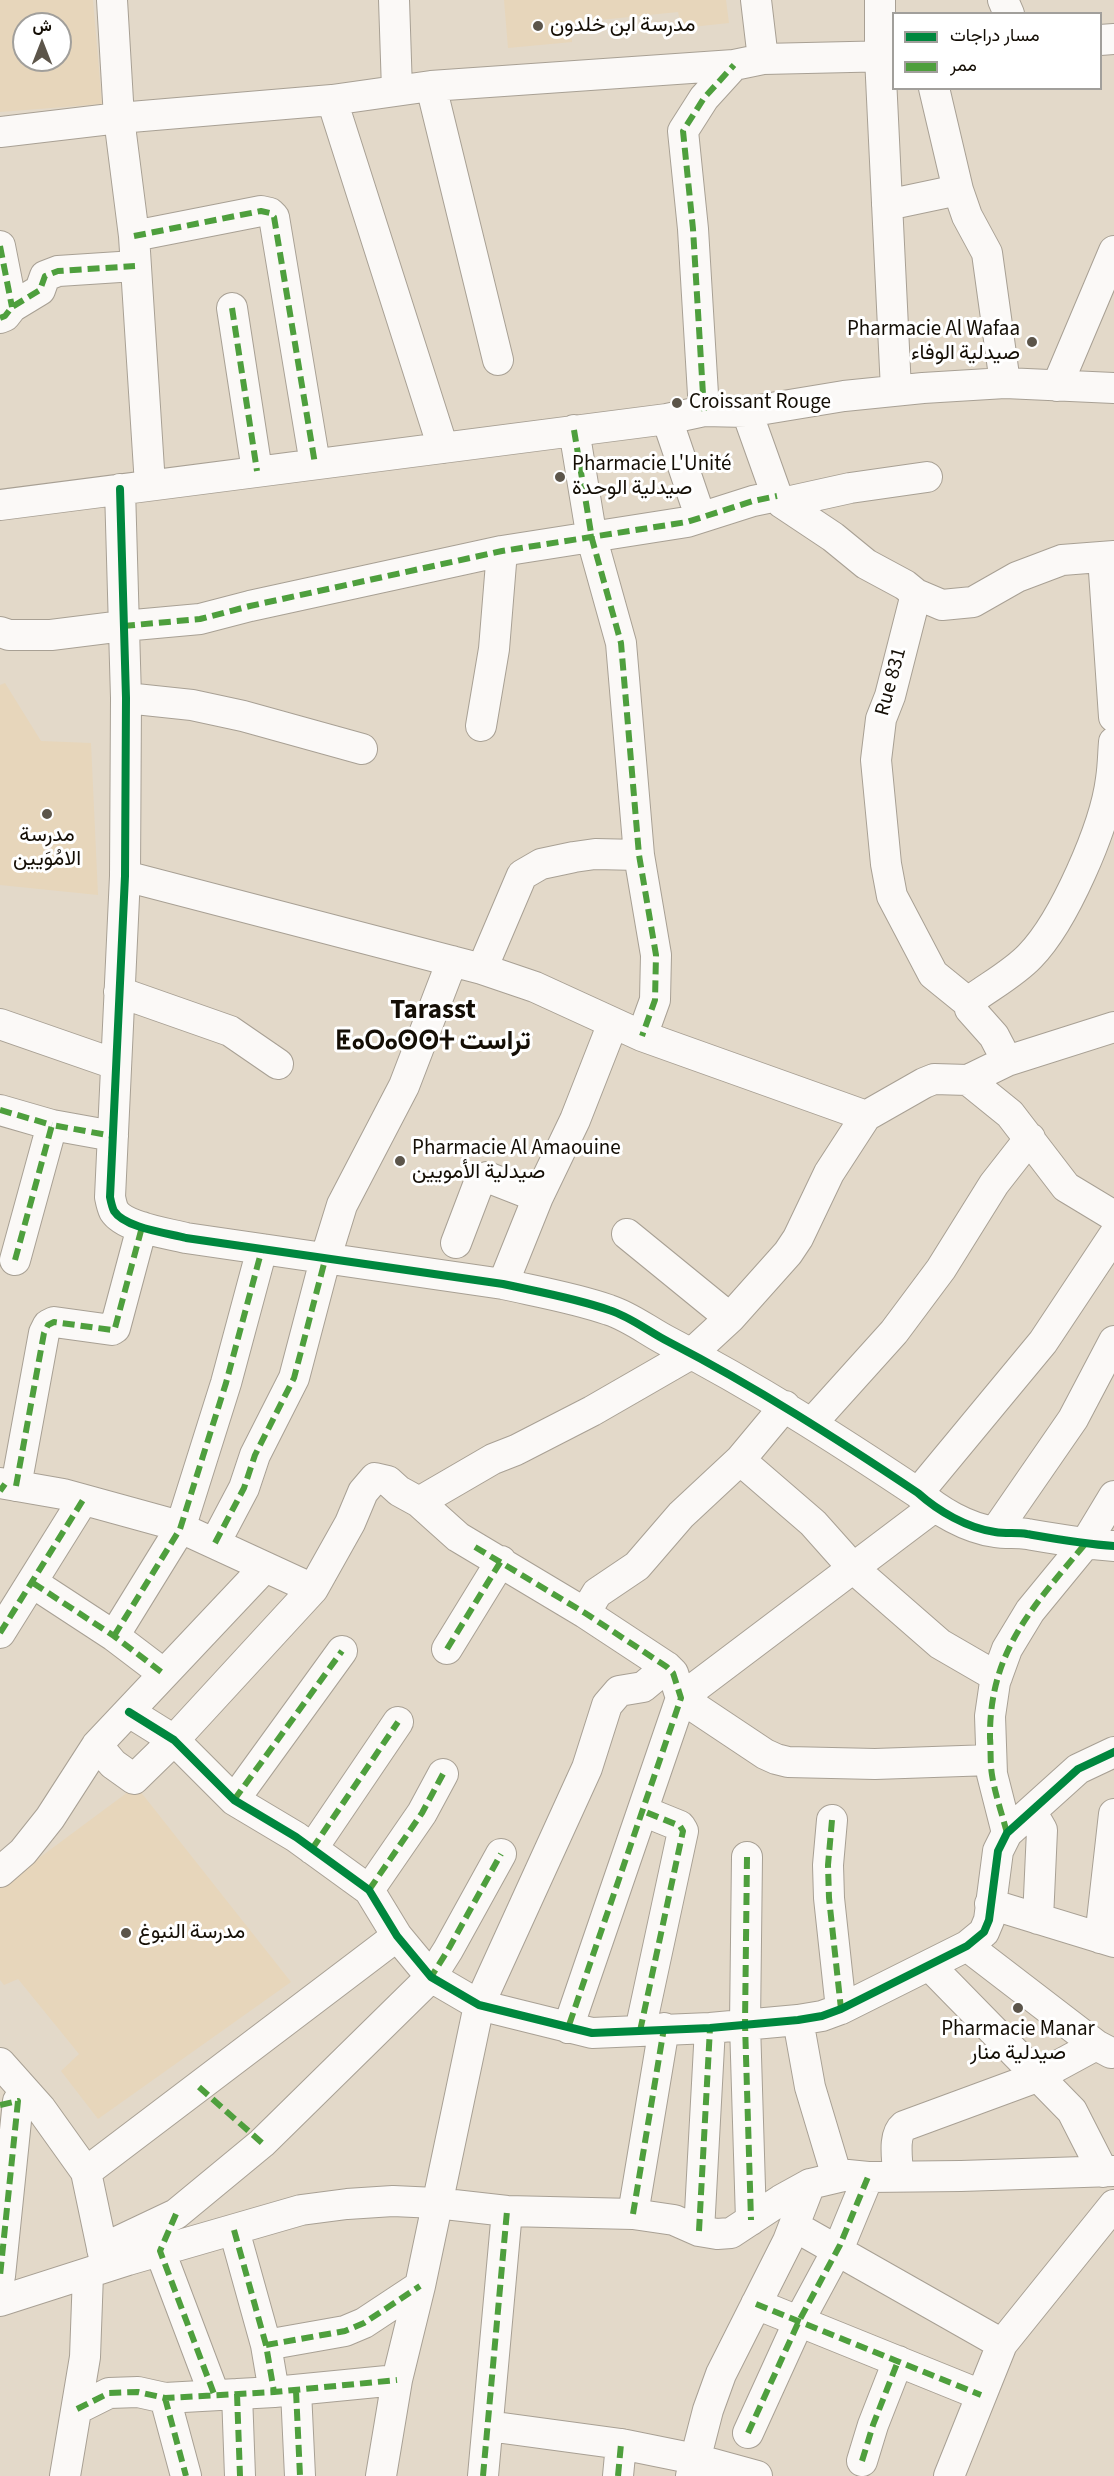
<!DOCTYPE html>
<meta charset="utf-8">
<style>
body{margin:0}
#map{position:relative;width:1114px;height:2476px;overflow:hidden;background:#e3d9c9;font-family:"Source Sans 3",Vazirmatn,sans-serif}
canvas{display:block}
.legend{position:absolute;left:892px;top:12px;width:210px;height:78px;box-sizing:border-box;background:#fff;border:2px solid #a19f9b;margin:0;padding:8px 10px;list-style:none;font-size:18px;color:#140e05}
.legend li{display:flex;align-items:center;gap:12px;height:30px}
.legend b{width:30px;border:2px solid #a19f9b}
.north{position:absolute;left:12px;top:12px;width:60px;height:60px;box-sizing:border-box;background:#fff;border:2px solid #a19f9b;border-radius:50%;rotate:0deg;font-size:16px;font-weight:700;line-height:24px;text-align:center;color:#140e05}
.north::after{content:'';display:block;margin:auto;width:21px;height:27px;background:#5c554a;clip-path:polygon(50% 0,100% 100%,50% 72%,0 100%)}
</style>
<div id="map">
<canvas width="1114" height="2476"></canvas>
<ul class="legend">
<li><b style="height:8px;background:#00873e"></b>مسار دراجات</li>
<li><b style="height:8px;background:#4e9f3d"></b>ممر</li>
</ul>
<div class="north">ش</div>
</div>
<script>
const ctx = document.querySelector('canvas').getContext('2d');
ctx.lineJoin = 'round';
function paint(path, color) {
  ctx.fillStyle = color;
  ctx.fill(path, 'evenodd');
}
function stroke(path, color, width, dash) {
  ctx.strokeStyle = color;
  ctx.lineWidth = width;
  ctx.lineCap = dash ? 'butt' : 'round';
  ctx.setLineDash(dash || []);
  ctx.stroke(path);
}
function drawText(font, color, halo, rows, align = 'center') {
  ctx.font = font + ' "Source Sans 3",Vazirmatn,"Noto Sans Tifinagh",sans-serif';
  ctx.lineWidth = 6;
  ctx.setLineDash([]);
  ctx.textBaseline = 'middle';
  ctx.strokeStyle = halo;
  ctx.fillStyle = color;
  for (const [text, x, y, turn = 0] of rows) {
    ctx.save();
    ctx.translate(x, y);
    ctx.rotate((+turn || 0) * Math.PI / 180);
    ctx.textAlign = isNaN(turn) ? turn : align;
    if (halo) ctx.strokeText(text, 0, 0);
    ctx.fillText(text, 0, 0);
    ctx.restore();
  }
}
paint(new Path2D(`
 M0 0H93L102 104 0 112ZM24 24H60V60H24Z
 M504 0H726L729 23 682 28 678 12 571 23 572 42 508 48Z
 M5 683 41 741 91 743 98 895 0 885V685Z
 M136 1786 291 1982 98 2119 61 2071 79 2054 18 1979 4 1985 0 1980V1887Z`), '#e7d6bb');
const minor = new Path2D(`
 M112 0 119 118 134 236 150 485
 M394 0 397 90
 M756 0 763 59
 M880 0V57L896 390
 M1003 0 1009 14
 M1100 40 1114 39
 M431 86 498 360
 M934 88 958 190
 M332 100 443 448
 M0 132 119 118 332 100 431 86 734 65 763 59 894 56
 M887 205 958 190 967 216 987 253 1005 383
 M134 236 261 211 270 213 274 217 315 464
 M0 246 12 307
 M232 308 257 471
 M0 318 5 316 12 307 40 290 45 276 58 271 135 266
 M1057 386 1114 251
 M704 411 693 229 683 131 704 98 734 65
 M747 412 777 496 782 503 833 537 866 564 905 585 916 594 890 696 881 719 876 760 886 864 892 896 933 974 970 1004
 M667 419 700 516
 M574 430 592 539 621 643 639 855 656 955 655 1000 642 1036
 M120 489 126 698 125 876 110 1197C111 1202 112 1207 114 1211 125 1228 167 1233 186 1238L503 1284C539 1292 575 1298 609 1310 631 1317 649 1332 669 1342 756 1387 837 1439 918 1493 938 1511 967 1528 995 1532 1006 1534 1017 1532 1027 1534 1056 1539 1084 1544 1114 1546
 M782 503 850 488 927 477
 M0 505 667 419 704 411 747 412 844 396 923 388 1005 383 1114 388
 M1103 557 1114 717
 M916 594 942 605 973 602 1017 577 1062 560 1114 556
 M0 632 9 635H51L123 626 200 619 250 606 502 551 687 522 753 501 777 496
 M126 698 192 705 243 716 362 749
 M481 726 494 649 502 551
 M125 876 482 969 535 987 642 1036 866 1116
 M482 969 522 875 541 864 574 857 595 854 639 855
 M119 992 230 1031 278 1064
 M0 1024 115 1064
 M1007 1061 1114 1027
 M968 1080 1007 1061 994 1036 970 1009 971 1000C990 986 1014 973 1030 956 1064 921 1105 827 1111 779 1113 766 1113 754 1114 742
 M0 1110 52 1125
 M627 1234 730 1318
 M456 1243 480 1180 487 1177 538 1197
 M15 1260 52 1125 113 1136
 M503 1284 538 1197 575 1120 613 1023
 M812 1423 894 1332 941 1269 994 1184 1030 1138
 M740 1460 813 1523 854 1569 940 1644 997 1677
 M0 1483 63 1494 172 1524 313 1589 350 1523 363 1492 375 1478 388 1481 399 1491 419 1502 458 1537 585 1613 667 1667 673 1673 681 1698 765 1754 776 1759 788 1762 875 1764 991 1760
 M16 1486 44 1333 48 1325 54 1322 112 1330 115 1328 142 1227
 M918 1493 1043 1342 1114 1235
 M419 1502 493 1459 516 1450 592 1411 691 1354 730 1318 788 1253 798 1238 829 1173 866 1116 924 1083 934 1079 968 1080 1010 1114 1066 1187 1114 1216
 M995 1532 1073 1419 1114 1341
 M215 1543 244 1488 255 1455 294 1378 325 1260 342 1205 404 1086 452 961
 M33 1583 114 1636 164 1674
 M585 1613 597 1593 637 1566 681 1515 740 1460 785 1406
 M0 1633 83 1500
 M114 1636 180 1529 226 1383 262 1249
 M447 1649 501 1561
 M129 1712 174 1740 234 1800 296 1837 369 1890 397 1936 431 1977 479 2005 592 2033 710 2028 798 2020 822 2016 841 2009 967 1946 984 1932 989 1920 998 1851 1007 1833 1078 1769 1114 1752
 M97 1745 113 1764 134 1779 174 1740 313 1589
 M234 1800 342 1651
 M1023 1819 1038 1823 1042 1830 1038 1919
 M832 1820 828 1865 829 1898 841 2009
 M1007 1833 992 1774 990 1716 995 1682 1007 1649 1030 1611 1085 1544 1114 1496
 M312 1849 398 1722
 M747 1857 745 2024 751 2220
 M0 1872 23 1852 50 1818 97 1745 264 1568
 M369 1890 422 1813 443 1774
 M990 1904 1114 1942
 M1100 1938 1114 1814
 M967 1946 1096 2045 1111 2053
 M929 1965 1072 2111 1103 2172
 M798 2020 810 2087 837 2177
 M568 2028 681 1698 934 1507
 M640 2031 683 1831 680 1826 643 1811
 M0 2063 41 2109 86 2172 106 2267
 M86 2172 397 1936
 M898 2176C898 2161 892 2136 904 2126L1037 2077 1096 2045
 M633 2214 664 2028
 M794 2226 1002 2344
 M234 2230 266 2345 274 2392
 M699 2231 710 2028
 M102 2249 176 2214 262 2143 431 1977 448 1950 501 1854
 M160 2251 214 2394
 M0 2276 18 2101 25 2091
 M0 2301 128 2260 301 2210 347 2204 393 2201 436 2203 507 2211 633 2214 674 2220 699 2231 717 2234 731 2233 781 2200 810 2184 848 2175 868 2177 961 2176 1114 2171
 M756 2304 981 2395
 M266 2345 345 2331 364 2323 420 2286
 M296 2391 300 2476
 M237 2394 240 2476
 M165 2398 186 2476
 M77 2409 109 2393 138 2392 165 2398 274 2392 397 2380
 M488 2426 621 2444 695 2459 757 2476
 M748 2433 799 2321 840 2245 868 2177
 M862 2461 873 2425 898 2361
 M65 2476 85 2357 88 2274
 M381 2476 397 2380 420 2286 479 2005 587 1768 607 1705 619 1691 643 1687 667 1667
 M483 2476 507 2211
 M618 2476 621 2444
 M691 2476 708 2410 721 2374 788 2241 810 2184
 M949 2476 1002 2344 1114 2205`);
stroke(minor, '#a8a094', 32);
stroke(minor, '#fbf9f7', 30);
stroke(new Path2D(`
 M134 236 261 211 270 213 274 217 315 464
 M0 246 12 307
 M232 308 257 471
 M0 318 5 316 12 307 40 290 45 276 58 271 135 266
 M704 411 693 229 683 131 704 98 734 65
 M574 430 592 539 621 643 639 855 656 955 655 1000 642 1036
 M123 626 200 619 250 606 502 551 687 522 753 501 777 496
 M0 1110 52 1125
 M15 1260 52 1125 113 1136
 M16 1486 44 1333 48 1325 54 1322 112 1330 115 1328 142 1227
 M0 1491 5 1484
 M215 1543 244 1488 255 1455 294 1378 325 1260
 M475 1547 585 1613 667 1667 673 1673 681 1698 568 2028
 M33 1583 114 1636 164 1674
 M0 1633 83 1500
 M114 1636 180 1529 226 1383 262 1249
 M447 1649 501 1561
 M234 1800 342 1651
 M832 1820 828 1865 829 1898 841 2009
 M1007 1833C1002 1814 995 1794 992 1775 990 1763 991 1750 990 1738 989 1651 1033 1607 1085 1544
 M312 1849 398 1722
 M747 1857 745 2024 751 2220
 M369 1890 422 1813 443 1774
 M429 1974 431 1977 448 1950 501 1854
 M640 2031 683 1831 680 1826 643 1811
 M199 2087 262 2143
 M0 2105 18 2101 0 2276
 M176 2214 160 2251 214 2394
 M633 2214 664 2028
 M234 2230 266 2345 274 2392
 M699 2231 710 2028
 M756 2304 981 2395
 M266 2345 345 2331 364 2323 420 2286
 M296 2391 300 2476
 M237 2394 240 2476
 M165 2398 186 2476
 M77 2409 109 2393 138 2392 165 2398 274 2392 397 2380
 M748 2433 799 2321 840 2245 868 2177
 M862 2461 873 2425 898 2361
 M483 2476 507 2211
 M618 2476 621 2444`), '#4e9f3d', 6, [12, 6]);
stroke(new Path2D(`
 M120 489 126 698 125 876 110 1197C111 1202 112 1207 114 1211 125 1228 167 1233 186 1238L503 1284C539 1292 575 1298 609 1310 631 1317 649 1332 669 1342 756 1387 837 1439 918 1493 938 1511 967 1528 995 1532 1006 1534 1017 1532 1027 1534 1056 1539 1084 1544 1114 1546
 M129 1712 174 1740 234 1800 296 1837 369 1890 397 1936 431 1977 479 2005 592 2033 710 2028 798 2020 822 2016 841 2009 967 1946 984 1932 989 1920 998 1851 1007 1833 1078 1769 1114 1752`), '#00873e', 8);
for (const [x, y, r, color] of [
 [538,26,6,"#5c554a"],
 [1032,342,6,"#5c554a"],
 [677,403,6,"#5c554a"],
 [560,477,6,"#5c554a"],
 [47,814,6,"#5c554a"],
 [400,1161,6,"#5c554a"],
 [126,1933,6,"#5c554a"],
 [1018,2008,6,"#5c554a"]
]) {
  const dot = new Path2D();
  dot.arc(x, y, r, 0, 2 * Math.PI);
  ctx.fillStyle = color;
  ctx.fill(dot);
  stroke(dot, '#fff', 2);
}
drawText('21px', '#140e05', '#fff', [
 ["مدرسة ابن خلدون",550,26],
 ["Pharmacie Al Wafaa",1020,330,"right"],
 ["صيدلية الوفاء",1020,354,"right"],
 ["Croissant Rouge",689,403],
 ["Pharmacie L'Unité",572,465],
 ["صيدلية الوحدة",572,489],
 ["مدرسة",47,836,"center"],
 ["الامُوَيين",47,860,"center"],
 ["Pharmacie Al Amaouine",412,1149],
 ["صيدلية الأمويين",412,1173],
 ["مدرسة النبوغ",138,1933],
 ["Pharmacie Manar",1018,2030,"center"],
 ["صيدلية منار",1018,2054,"center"]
], 'left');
drawText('21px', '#140e05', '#fff', [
 ["Rue 831",892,682,-75]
]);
drawText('bold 27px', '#140e05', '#fff', [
 ["Tarasst",433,1012],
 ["ⵟⴰⵔⴰⵙⵙⵜ تراست",433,1043]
]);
</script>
